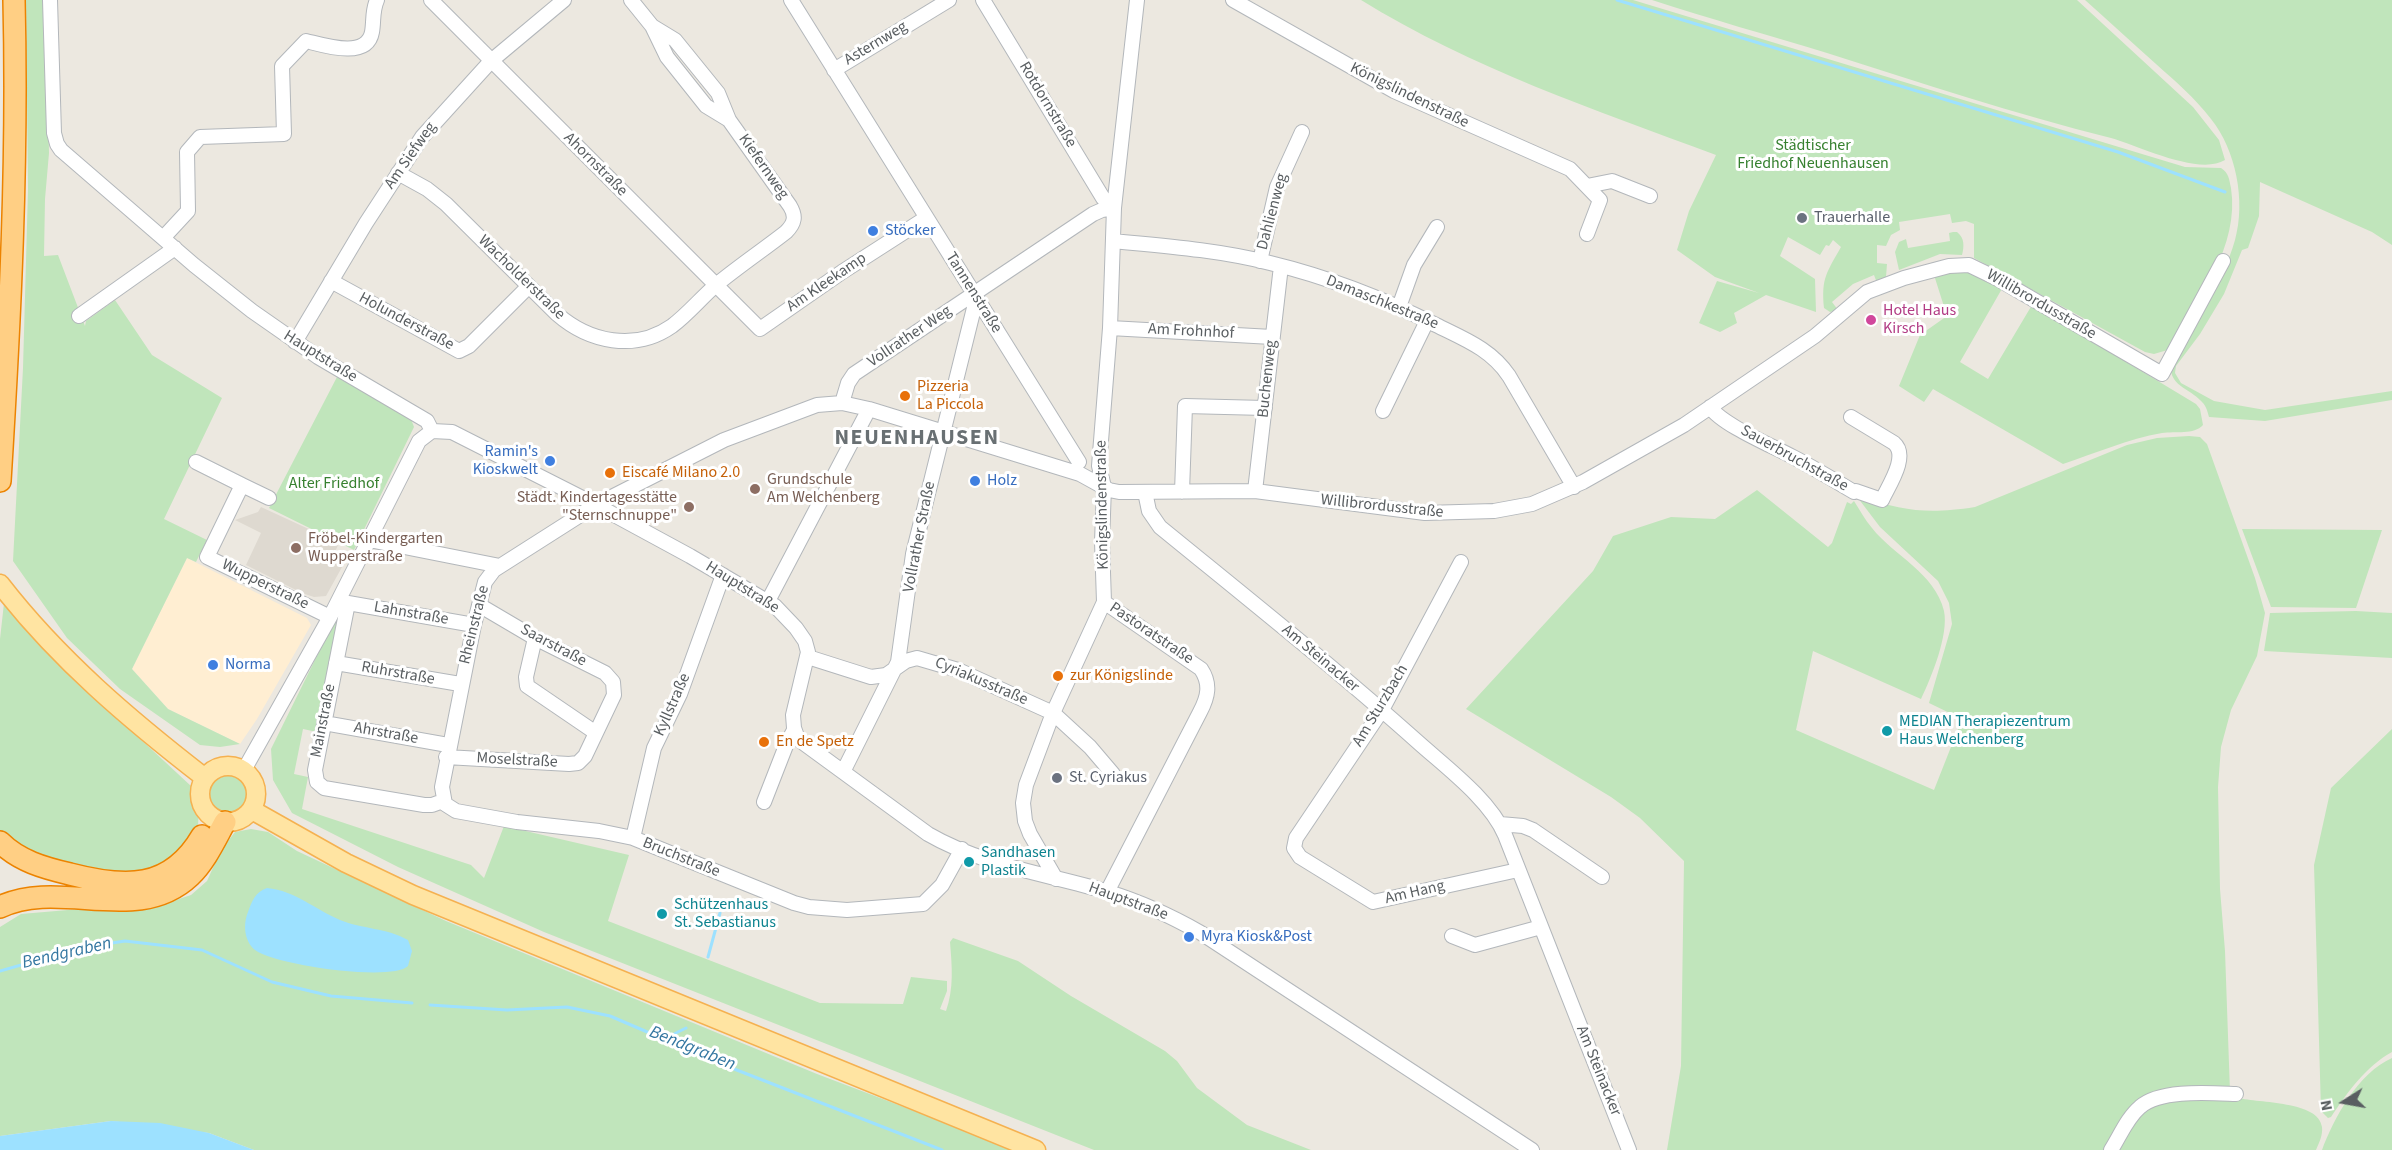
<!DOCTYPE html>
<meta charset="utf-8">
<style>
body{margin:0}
#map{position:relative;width:2392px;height:1150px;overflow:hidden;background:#ece8e0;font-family:"Source Sans 3",sans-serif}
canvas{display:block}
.north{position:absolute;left:2314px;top:1072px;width:60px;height:60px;-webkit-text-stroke:4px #fff;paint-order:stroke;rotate:259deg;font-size:16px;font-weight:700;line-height:24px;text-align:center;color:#595e61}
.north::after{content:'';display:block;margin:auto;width:21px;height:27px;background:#595e61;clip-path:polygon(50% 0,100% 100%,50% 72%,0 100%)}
</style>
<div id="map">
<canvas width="2392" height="1150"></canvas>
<div class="north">N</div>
</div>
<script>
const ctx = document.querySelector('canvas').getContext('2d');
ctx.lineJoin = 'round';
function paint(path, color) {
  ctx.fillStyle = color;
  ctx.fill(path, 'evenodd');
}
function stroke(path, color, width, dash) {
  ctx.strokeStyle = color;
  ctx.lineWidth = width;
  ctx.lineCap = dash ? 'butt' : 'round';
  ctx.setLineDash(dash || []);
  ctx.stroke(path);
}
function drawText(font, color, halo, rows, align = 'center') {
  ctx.font = font + ' "Source Sans 3",sans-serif';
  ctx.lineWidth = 6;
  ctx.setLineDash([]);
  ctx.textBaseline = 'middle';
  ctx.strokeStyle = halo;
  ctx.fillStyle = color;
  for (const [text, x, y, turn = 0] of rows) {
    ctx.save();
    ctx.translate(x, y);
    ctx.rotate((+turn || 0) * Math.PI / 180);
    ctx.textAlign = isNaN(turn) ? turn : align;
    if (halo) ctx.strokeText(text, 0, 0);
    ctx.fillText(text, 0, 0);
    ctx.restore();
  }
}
paint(new Path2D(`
 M187 558 307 618 311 625 257 719 240 744 168 709 132 669Z`), '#ffeed2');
paint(new Path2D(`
 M261 507 339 543 335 552 347 558 326 596 314 597 302 593 246 565 261 533 235 520 258 512Z`), '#ded9d0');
paint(new Path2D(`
 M26 0H46L49 153 45 199 44 256 58 255 85 326 86 321 115 300 152 355 222 398 164 519 207 540 196 562 187 558 132 669 168 709 240 744 220 747 200 745 120 689 67 638 13 561 23 368 28 189Z
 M1361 0H1633L2185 167 2221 168C2229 173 2229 179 2231 188 2240 245 2198 301 2171 349L2154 354 2145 352 1974 258V224L1966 221 1952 223 1950 214 1899 222 1900 230 1891 235 1886 246 1877 245V263L1887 264 1886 277 1877 283 1874 275 1853 284 1832 302 1838 310 1830 312 1824 308C1821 278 1827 272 1841 247L1833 240 1829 246 1826 245 1820 255 1788 237 1780 256 1815 279 1816 312 1766 295 1734 313 1737 323 1720 332 1699 323 1717 281 1759 293 1715 277 1677 250 1689 211 1716 155C1595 110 1471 68 1361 0Z
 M1652 0H2077L2193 107 2219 140 2225 160C2199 176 2139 146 2111 138 2015 114 1921 83 1827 53 1768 35 1710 19 1652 0Z
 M2085 0H2392V245L2372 232 2260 182 2259 216 2248 248 2242 250 2224 294 2200 334 2176 366 2175 373 2181 383 2214 401 2265 410 2392 391V400L2265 421 2209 417C2207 410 2206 405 2200 400 2191 390 2172 386 2171 370 2193 328 2222 285 2235 240 2246 201 2236 150 2211 119 2195 98 2175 81 2156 64 2132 43 2109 21 2085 0Z
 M1953 232H1957C1965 238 1964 247 1962 255L1940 254 1899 270 1895 252 1899 242 1906 239 1908 248 1950 241 1949 233Z
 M1963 271 1976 273 2003 287 1960 362 1988 379 2032 305 2196 404 2200 409 2203 425C2194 435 2175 431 2162 433 2128 439 2096 453 2063 464L1933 389 1924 402 1899 386 1920 335 1947 316 1934 275Z
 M337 377 411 419 414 427 354 550 269 508Z
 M2189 436 2200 437 2207 444 2255 578 2265 613 2257 656 2231 710 2221 747 2218 787 2220 889 2225 951 2230 1092C2202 1091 2158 1082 2135 1102 2121 1114 2113 1135 2105 1150H1667L1681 1066 1684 861 1640 818 1611 797 1466 709 1593 571 1613 536 1671 517 1715 519 1757 490 1828 547 1832 543 1847 502 1851 504 1854 501C1860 510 1865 520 1872 528 1894 556 1935 573 1944 611 1949 635 1931 678 1921 699L1813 651 1796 730 1934 790 1962 719 1929 703 1952 624 1949 603 1938 581 1880 527 1858 498 1861 496C1904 512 1930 514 1975 507L2127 445 2157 438Z
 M2242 529 2382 530 2356 608 2271 607Z
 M344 601 317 732 303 729 294 774 308 777 302 809 471 865 484 878 504 826 629 855 608 921 820 1003 903 1004 911 977 947 981V991L940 1009 946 1011C954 988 952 967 950 942L953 938 1018 961 1071 996 1165 1051 1177 1061 1197 1088 1247 1125 1311 1150H1094L544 932 398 867 292 813 273 780 271 749Z
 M4 603 94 696 191 786 199 808 198 826 175 860 133 875 46 862 0 834V639Z
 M2356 611 2392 613V658L2264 651 2270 613Z
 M2392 729V1052C2366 1066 2347 1093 2331 1117L2328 1118 2321 1111 2314 865 2331 788Z
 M207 793a22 22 0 1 1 44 0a22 22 0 1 1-44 0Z
 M251 829 268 832 297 851 446 921 817 1074 1017 1150H254L209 1133 111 1121 0 1136V927L21 914 173 901 191 895 207 881 221 850 235 832Z
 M2392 1058V1150H2322C2334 1118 2358 1073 2392 1058Z
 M2238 1098C2259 1103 2319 1101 2322 1127 2323 1135 2319 1143 2316 1150H2114L2134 1118 2163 1100Z`), '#c0e5bb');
paint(new Path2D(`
 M267 888C296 891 314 909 340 920 362 929 387 928 408 940L412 951 408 966C392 982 274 965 255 950 244 941 243 924 248 912 252 901 255 892 267 888Z
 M111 1121 160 1123 209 1133 254 1150H0V1136Z`), '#9de1ff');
stroke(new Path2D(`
 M1617 0 2118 152 2225 192
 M708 957 720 913
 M0 971 80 948 125 941 202 950 272 982 331 996 412 1003
 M430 1005 507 1010 567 1007 610 1016 729 1067 942 1150
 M664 1039 686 1028`), '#9de1ff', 3);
const minor = new Path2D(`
 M50 0 54 133 57 144 61 150 194 265 252 311 318 357 427 421 432 431
 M431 0 760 329 842 272 926 218
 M631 0 652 26 667 57 706 106 729 120
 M791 0 1079 462
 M983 0 1103 198 1114 208
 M1233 0 1394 91 1570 169 1600 200 1587 234
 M834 70 949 0
 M398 173 427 189 446 204 557 314C589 342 635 352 672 326 688 314 701 298 716 285 739 266 763 250 786 232 795 223 796 216 790 206L729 120 718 93 675 40 652 26
 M1587 186 1612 181 1650 196
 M163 238 188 211 187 152 200 137 284 134 282 66 306 41C323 45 367 60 372 32 374 21 372 11 377 0
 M1113 241C1165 246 1219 250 1270 263 1328 277 1384 299 1436 325 1464 339 1491 349 1509 376L1574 487
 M1260 261 1277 187 1302 132
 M331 281 459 351 469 346 529 286
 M1399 307 1414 265 1437 227
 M79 316 175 248
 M1110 328 1272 337
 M295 342 366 223 422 137 491 61 564 0
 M842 403 848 383 854 374 1093 214 1102 210 1114 208
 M1710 407C1722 425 1773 446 1793 457 1814 468 1834 480 1854 492L1856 491 1882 500C1889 485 1909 456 1894 443L1851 417
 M1383 411 1427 321
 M196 462 242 485 207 557 330 617
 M242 485 269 498
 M1255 491 1281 266
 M1145 492 1149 511 1160 527C1247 598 1335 668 1419 743 1447 768 1490 800 1505 835L1629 1150
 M1182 492 1185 406 1265 408
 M369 540 500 566
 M1461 562 1382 710 1296 838 1294 848 1300 857 1373 902 1518 870
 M768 601 869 409
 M1104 602 1201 669C1211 684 1208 697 1200 712L1107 892
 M535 638 526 677 527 686 596 733
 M808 657 871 677 886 675 906 661 917 658 958 670 1053 713 1090 747 1113 774
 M336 663 460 684
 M324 723 448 745
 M446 757 569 764 578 763 585 756 614 695 613 682 605 673 535 638 479 605
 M244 770 330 617 419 441 432 431 452 432 596 505 690 556 775 606 796 628 805 641 808 652 793 715 794 728 798 739 928 834C983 866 1049 874 1108 892 1141 902 1171 916 1201 933L1532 1150
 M843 772 898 662 913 554 974 308V295
 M443 801 432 805H424L324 788 317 782 315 770 348 603 474 625
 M764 802 787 743 794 730
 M1500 824 1523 826 1533 830 1602 877
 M633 838 654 748 680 694 723 575
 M962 849 942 885 923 904 847 910 809 907 794 903 633 838 599 831 517 822 456 811 445 804 442 787 474 625 485 582 494 570 596 505 724 440 817 405 842 403 869 409 1080 474 1109 490 1119 492 1255 491 1425 513 1494 511 1532 504 1583 482 1684 425 1815 336 1867 292 1904 278 1949 266 1969 265 1998 279 2162 374 2223 261
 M1056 879 1030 834 1025 821 1023 803 1026 785 1053 713 1104 602 1102 542 1104 487 1099 466 1110 328 1114 208 1137 0
 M1452 936 1475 945 1541 927
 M2111 1150C2120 1136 2127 1118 2140 1107 2160 1089 2210 1093 2236 1094`);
const major = new Path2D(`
 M0 584C58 659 130 720 205 778
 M200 794a28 28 0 1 1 56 0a28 28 0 1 1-56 0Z
 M252 810 346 863 413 895 1036 1150`);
const highway = new Path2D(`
 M0 481C10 321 18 161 14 0
 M0 842C19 861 44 868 70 874 124 888 170 891 202 836
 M0 907C60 878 137 926 190 876 205 862 215 840 225 822`);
stroke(minor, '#b3b7bb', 16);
stroke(major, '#f5b150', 21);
stroke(highway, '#ec8300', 24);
stroke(minor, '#fff', 14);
stroke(major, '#ffe4a2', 18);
stroke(highway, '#ffcf84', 21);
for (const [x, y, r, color] of [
 [1802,218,6,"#6b7280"],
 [873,231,6,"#3f7fe0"],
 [1871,320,6,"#d1479c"],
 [905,396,6,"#e8710a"],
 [550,461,6,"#3f7fe0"],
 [610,473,6,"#e8710a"],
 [975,481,6,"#3f7fe0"],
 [755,489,6,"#8d6e63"],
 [689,507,6,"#8d6e63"],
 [296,548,6,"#8d6e63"],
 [213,665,6,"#3f7fe0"],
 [1058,676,6,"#e8710a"],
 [1887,731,6,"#0f9aa8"],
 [764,742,6,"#e8710a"],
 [1057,778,6,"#6b7280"],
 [969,862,6,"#0f9aa8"],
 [662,914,6,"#0f9aa8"],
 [1189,937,6,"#3f7fe0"]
]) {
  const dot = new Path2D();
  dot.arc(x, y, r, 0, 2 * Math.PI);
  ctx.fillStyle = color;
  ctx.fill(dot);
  stroke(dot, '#fff', 2);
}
drawText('16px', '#595e61', '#fff', [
 ["Asternweg",876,44,-31],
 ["Königslindenstraße",1409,96,26],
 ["Rotdornstraße",1047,105,59],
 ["Am Siefweg",411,156,-55],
 ["Ahornstraße",595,165,45],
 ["Kiefernweg",763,167,55],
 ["Dahlienweg",1273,212,-75],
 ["Wacholderstraße",521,278,44],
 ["Am Kleekamp",827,283,-34],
 ["Tannenstraße",973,293,58],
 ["Damaschkestraße",1382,303,22],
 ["Willibrordusstraße",2041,305,30],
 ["Holunderstraße",406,322,28],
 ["Am Frohnhof",1191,332,3],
 ["Vollrather Weg",910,337,-34],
 ["Hauptstraße",320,357,32],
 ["Buchenweg",1268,379,-84],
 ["Sauerbruchstraße",1794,459,29],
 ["Königslindenstraße",1103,505,-91],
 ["Willibrordusstraße",1382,507,6],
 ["Vollrather Straße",920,537,-79],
 ["Wupperstraße",265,585,26],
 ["Hauptstraße",742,588,32],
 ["Lahnstraße",411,614,10],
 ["Rheinstraße",475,625,-76],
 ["Pastoratstraße",1151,634,34],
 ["Saarstraße",553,646,28],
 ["Am Steinacker",1320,659,40],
 ["Ruhrstraße",398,674,10],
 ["Cyriakusstraße",981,682,23],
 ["Kyllstraße",673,705,-66],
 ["Am Sturzbach",1381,706,-59],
 ["Mainstraße",324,721,-79],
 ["Ahrstraße",386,734,10],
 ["Moselstraße",517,761,3],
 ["Bruchstraße",681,858,22],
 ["Am Hang",1415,893,-13],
 ["Hauptstraße",1128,902,20],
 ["Am Steinacker",1598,1071,68]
]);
drawText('16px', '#378130', '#fff', [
 ["Städtischer",1813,146],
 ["Friedhof Neuenhausen",1813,164],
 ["Alter Friedhof",334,484]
]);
drawText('16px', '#5b616d', '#fff', [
 ["Trauerhalle",1814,218],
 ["St. Cyriakus",1069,778]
], 'left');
drawText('16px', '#366cbe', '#fff', [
 ["Stöcker",885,231],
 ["Ramin's",538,452,"right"],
 ["Kioskwelt",538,470,"right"],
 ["Holz",987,481],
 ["Norma",225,665],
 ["Myra Kiosk&Post",1201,937]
], 'left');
drawText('16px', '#b23c85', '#fff', [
 ["Hotel Haus",1883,311],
 ["Kirsch",1883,329]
], 'left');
drawText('16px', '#c56008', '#fff', [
 ["Pizzeria",917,387],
 ["La Piccola",917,405],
 ["Eiscafé Milano 2.0",622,473],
 ["zur Königslinde",1070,676],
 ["En de Spetz",776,742]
], 'left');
drawText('16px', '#785e54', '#fff', [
 ["Grundschule",767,480],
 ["Am Welchenberg",767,498],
 ["Städt. Kindertagesstätte",677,498,"right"],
 ["\"Sternschnuppe\"",677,516,"right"],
 ["Fröbel-Kindergarten",308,539],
 ["Wupperstraße",308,557]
], 'left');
drawText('16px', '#0d838f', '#fff', [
 ["MEDIAN Therapiezentrum",1899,722],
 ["Haus Welchenberg",1899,740],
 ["Sandhasen",981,853],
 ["Plastik",981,871],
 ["Schützenhaus",674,905],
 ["St. Sebastianus",674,923]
], 'left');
drawText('italic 18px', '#3477a1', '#fff', [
 ["Bendgraben",67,954,-13],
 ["Bendgraben",692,1049,22]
]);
ctx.letterSpacing = '1.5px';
drawText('bold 22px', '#697073', '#fff', [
 ["NEUENHAUSEN",917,439]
]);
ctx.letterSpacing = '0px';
</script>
